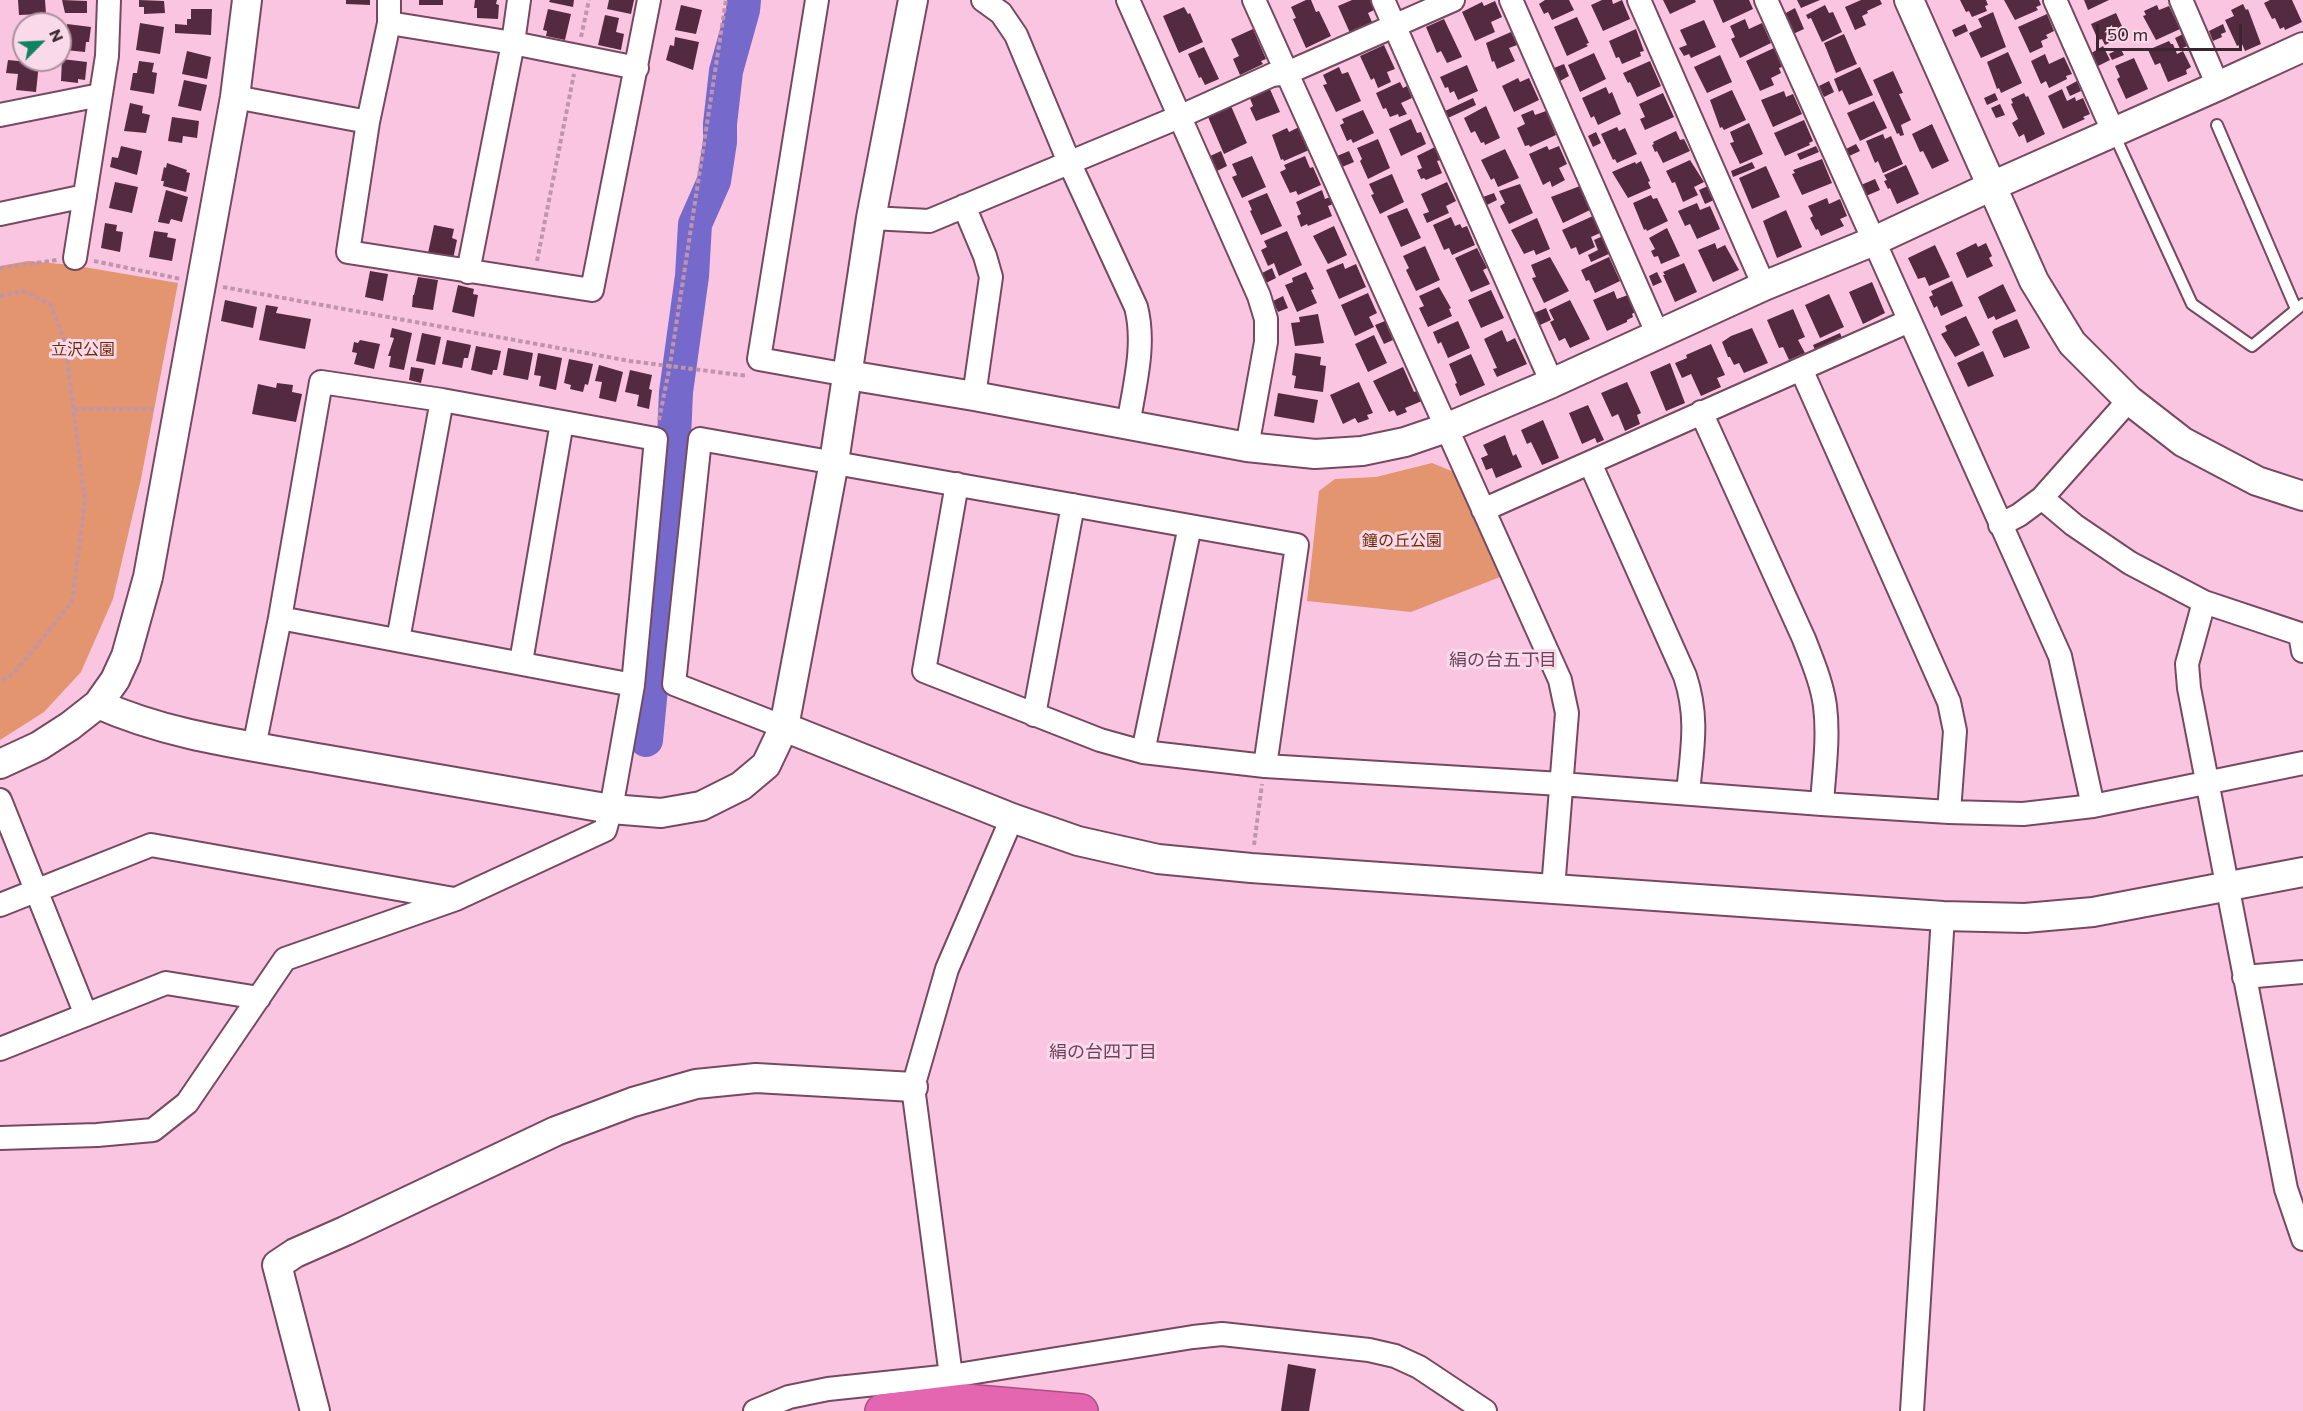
<!DOCTYPE html>
<meta charset="utf-8">
<style>
body{margin:0}
#map{position:relative;width:2303px;height:1411px;overflow:hidden;background:#fac5e0;font-family:Commissioner,sans-serif}
canvas{display:block}
.north{position:absolute;left:12px;top:12px;width:60px;height:60px;box-sizing:border-box;background:#fad9ea;border:2px solid #ad91a0;border-radius:50%;rotate:66deg;font-size:16px;font-weight:700;line-height:24px;text-align:center;color:#3a2630}
.north::after{content:'';display:block;margin:auto;width:21px;height:27px;background:#0f8362;clip-path:polygon(50% 0,100% 100%,50% 72%,0 100%)}
.scale{position:absolute;left:2096px;top:24px;width:146px;height:27px;box-sizing:border-box;border:3px solid #3a2630;border-top:0;padding-left:8px;font-size:18px;line-height:21px;white-space:nowrap;color:#3a2630;-webkit-text-stroke:4px #fad9ea;paint-order:stroke}
</style>
<div id="map">
<canvas width="2303" height="1411"></canvas>
<div class="north">N</div>
<div class="scale">50 m</div>
</div>
<script>
const ctx = document.querySelector('canvas').getContext('2d');
ctx.lineJoin = 'round';
function paint(path, color) {
  ctx.fillStyle = color;
  ctx.fill(path, 'evenodd');
}
function stroke(path, color, width, dash) {
  ctx.strokeStyle = color;
  ctx.lineWidth = width;
  ctx.lineCap = dash ? 'butt' : 'round';
  ctx.setLineDash(dash || []);
  ctx.stroke(path);
}
function drawText(font, color, halo, rows, align = 'center') {
  ctx.font = font + ' Commissioner,"Noto Sans JP",sans-serif';
  ctx.lineWidth = 6;
  ctx.setLineDash([]);
  ctx.textBaseline = 'middle';
  ctx.strokeStyle = halo;
  ctx.fillStyle = color;
  for (const [text, x, y, turn = 0] of rows) {
    ctx.save();
    ctx.translate(x, y);
    ctx.rotate((+turn || 0) * Math.PI / 180);
    ctx.textAlign = isNaN(turn) ? turn : align;
    if (halo) ctx.strokeText(text, 0, 0);
    ctx.fillText(text, 0, 0);
    ctx.restore();
  }
}
paint(new Path2D(`
 M28 261 72 265 178 283 141 479 113 599 81 672 44 712 0 740V266Z
 M1432 463 1454 472 1500 577 1411 612 1307 601 1319 491 1335 479 1376 477Z`), '#e2956f');
stroke(new Path2D(`
 M646 740 655 647 669 553 676 392 692 276 695 224 714 181 720 142V124L726 71 743 10 744 0`), '#7669cc', 34);
paint(new Path2D(`
 M18 0H45L46 14 19 15Z
 M62 0 87 1V13H65Z
 M139 0 164 1 165 13 144 14V7H139Z
 M346 0H370V5L346 4Z
 M419 0H443V5H419Z
 M475 0H497L496 4 499 5 498 19 477 18V8H474Z
 M550 0H574L573 7 549 2Z
 M609 0H634L631 14 607 9Z
 M1306 0H1311L1316 12 1319 11 1331 36 1306 48 1293 19 1296 18 1291 7Z
 M1352 0H1370L1374 10 1368 13 1372 22 1350 33 1338 6Z
 M1545 0H1569L1574 10 1552 20 1548 12 1544 14 1539 4Z
 M1602 0H1612L1613 4 1622 0 1630 19 1603 31 1591 5Z
 M1663 0H1695L1696 2 1670 14Z
 M1713 0H1749L1753 9 1723 23Z
 M1797 0H1820L1801 8Z
 M1861 0H1880L1882 4 1867 11 1868 13 1862 16 1866 25 1855 30 1845 7Z
 M1960 0H1986L1988 5 1985 6 1987 11 1972 17 1969 11 1966 12Z
 M2004 0H2039L2041 5 2036 7 2038 10 2015 20Z
 M2084 0H2109L2088 10Z
 M2270 0H2292L2302 22 2285 30 2284 27 2280 29 2275 18 2272 19 2264 3Z
 M1495 1 1502 17 1491 22 1495 32 1475 41 1462 12 1482 2 1484 6Z
 M2243 4 2246 10 2248 9 2261 44 2245 51 2242 44 2237 46 2225 20 2234 16 2231 10Z
 M681 5 702 10 696 34 675 30Z
 M1825 5 1829 13 1833 12 1842 32 1822 42 1811 18 1808 19 1806 15Z
 M2157 5 2159 10 2169 6 2180 29 2156 40 2143 16 2146 15 2144 11Z
 M1184 7 1188 14 1190 13 1203 42 1179 53 1163 16Z
 M1795 8 1804 29 1793 34 1784 14Z
 M191 9H212L211 35 175 33V24L187 25V19H191Z
 M548 9 571 14 565 40 546 36 547 31 543 30Z
 M1993 12 2006 47 1981 58 1969 33 1982 27 1978 19Z
 M2116 13 2126 35 2105 45 2102 39 2098 40 2091 24Z
 M2047 14 2054 31 2046 35 2048 38 2041 41 2043 47 2030 53 2018 27Z
 M605 15 619 18 616 32 624 34 621 50 598 45Z
 M1577 17 1589 43 1586 44 1588 46 1567 56 1554 27Z
 M1444 19 1462 57 1447 63 1441 51 1437 53 1426 27Z
 M1745 19 1749 29 1762 23 1771 43 1740 58 1731 39 1735 37 1730 26Z
 M1704 20 1716 47 1691 58 1689 54 1684 56 1679 48 1687 45 1680 30Z
 M21 23H24V55H17V43H20Z
 M140 23 164 27 160 54 136 50Z
 M67 24 91 27 89 42H86L85 52 65 50Z
 M1965 24 1968 31 1955 37 1952 30Z
 M2223 24 2226 32 2221 34 2222 37 2213 41 2209 31Z
 M1253 29 1266 59 1261 61 1263 64 1240 75 1233 59 1239 56 1231 39Z
 M1636 29 1644 51 1640 52 1641 56 1622 64 1619 57 1616 58 1609 41Z
 M1511 32 1517 45 1509 48 1515 61 1497 69 1494 61 1492 62 1486 43Z
 M2185 33 2190 45 2180 49 2175 38Z
 M1844 34 1857 64 1836 73 1824 43Z
 M675 37 699 42 693 70 666 60 670 45 674 46Z
 M2169 41 2171 44H2173L2177 54 2183 51 2191 67 2186 70 2187 74 2168 82 2160 63 2155 65 2148 50Z
 M1384 45 1395 69 1387 72 1391 82 1378 88 1374 78 1371 80 1360 56Z
 M2103 46 2110 60 2096 67 2090 54Z
 M1204 47 1219 79 1205 85 1201 77 1199 78 1188 54Z
 M1774 48 1782 67 1779 68 1781 73 1771 78 1774 85 1760 91 1746 61Z
 M2120 48 2124 55 2112 60 2109 54Z
 M187 51 211 57 207 79 182 74Z
 M2008 52 2022 83 2001 93 1999 88 1997 89 1987 62Z
 M1594 53 1606 79 1580 92 1568 65Z
 M2045 54 2049 64 2064 57 2072 74 2066 76 2067 79 2049 88 2046 81 2041 84 2031 61Z
 M1720 55 1732 82 1707 93 1694 67Z
 M2134 58 2148 89 2126 99 2117 79 2120 77 2115 66Z
 M62 59 87 62 85 80 78 79V83L61 81Z
 M8 60 39 63 36 92 16 90 18 74 6 73Z
 M139 61 154 63 152 72 157 73 154 94 130 90 133 73H137Z
 M1650 61 1661 86 1637 97 1630 82 1628 83 1623 73Z
 M1564 64 1569 76 1560 81 1554 68Z
 M1467 65 1478 91 1458 100 1454 91 1450 93 1448 87 1445 88 1440 77Z
 M1339 67 1342 74 1348 72 1361 101 1336 112 1323 85 1327 84 1323 75Z
 M1860 67 1873 95 1849 105 1842 90 1839 92 1834 79Z
 M1893 71 1903 93 1899 94 1911 120 1901 125 1904 135 1900 136 1899 133 1897 134 1873 80Z
 M1518 78 1520 82 1529 78 1539 100 1514 112 1502 86Z
 M184 80 207 85 201 111 178 106Z
 M1829 81 1834 92 1824 97 1819 86Z
 M2077 81 2081 91 2070 96 2066 87Z
 M1400 82 1403 88 1407 86 1412 98 1401 103 1407 114 1399 117 1398 114 1390 117 1386 108 1383 109 1376 93Z
 M1269 87 1280 112 1256 121 1250 108 1253 106 1249 96Z
 M1606 87 1609 94 1612 92 1621 114 1598 125 1594 116 1591 118 1582 98Z
 M2062 89 2067 101 2075 97 2076 101 2083 98 2090 114 2083 117 2085 119 2063 129 2048 96Z
 M1732 90 1746 120 1724 130 1722 127 1720 128 1710 100Z
 M1784 91 1786 97 1793 94 1802 114 1773 127 1761 100Z
 M1663 93 1674 117 1645 130 1640 119 1645 117 1639 104Z
 M1995 93 1998 100 1987 105 1984 98Z
 M2024 93 2026 97 2028 96 2045 134 2027 143 2024 134 2019 137 2012 123 2018 119 2011 104 2013 103 2011 99Z
 M1473 98 1476 105 1448 118 1445 111Z
 M1874 101 1887 128 1860 141 1847 113Z
 M130 103 143 106 142 113 150 115 146 133 124 131Z
 M2000 104 2005 115 1996 118 1991 108Z
 M1231 106 1247 143 1224 154 1208 117Z
 M1486 106 1500 138 1485 145 1484 142 1481 143 1475 131 1471 133 1464 118Z
 M1363 110 1374 133 1353 143 1351 139 1347 141 1340 125 1344 123 1342 119Z
 M1533 110 1535 115 1546 111 1556 135 1530 147 1529 145 1525 146 1517 128 1525 124 1521 115Z
 M172 117 199 121 197 138 183 136 182 143 168 141Z
 M1411 119 1417 133 1421 132 1426 144 1401 156 1389 129Z
 M1804 120 1813 141 1809 143 1810 145 1785 156 1774 133Z
 M1749 123 1763 154 1740 164 1730 143 1734 142 1730 132Z
 M1932 124 1949 161 1932 169 1923 151 1920 152 1912 134Z
 M1299 127 1309 150 1284 161 1283 159 1281 160 1272 135 1287 128 1289 132Z
 M1617 127 1619 131 1625 128 1637 154 1617 163 1615 159 1613 160 1601 134Z
 M1676 131 1680 140 1684 139 1690 151 1663 163 1657 151 1655 152 1652 145 1654 144 1653 142Z
 M1596 132 1601 143 1593 147 1588 136Z
 M1883 134 1885 139 1891 136 1903 164 1883 173 1878 161 1875 163 1866 141Z
 M1378 139 1390 168 1368 179 1360 161 1362 159 1357 148Z
 M1856 144 1860 151 1847 157 1844 150Z
 M121 146 142 151 137 175 110 167 112 157 118 158Z
 M1547 146 1549 150 1559 146 1567 164 1559 168 1565 180 1552 187 1550 181 1543 185 1529 154Z
 M1816 146 1819 152 1800 160 1797 154Z
 M1435 147 1441 160 1437 161 1442 173 1426 180 1424 178 1421 179 1417 170 1422 168 1417 156Z
 M1505 149 1519 178 1498 187 1494 178 1491 180 1481 160Z
 M1221 151 1227 166 1215 172 1208 157Z
 M1349 151 1354 162 1342 167 1337 156Z
 M1252 156 1266 187 1242 198 1232 177 1237 175 1232 164Z
 M1305 156 1310 168 1313 167 1321 185 1298 195 1296 191 1290 193 1280 172 1286 169 1284 165Z
 M1822 159 1832 183 1802 195 1792 174 1795 173 1793 170Z
 M1690 160 1704 182 1694 187 1698 195 1683 202 1675 182 1672 183 1666 171Z
 M1641 161 1650 181 1648 182 1651 188 1628 198 1612 172 1635 162 1636 164Z
 M1752 162 1755 168 1733 177 1731 171Z
 M167 163 187 170 186 172 190 173 186 192 163 186 164 181H161L164 167 166 168Z
 M1906 165 1919 194 1897 204 1890 188 1888 189 1884 181 1887 180 1884 175Z
 M1766 166 1780 197 1752 209 1739 178Z
 M1392 174 1404 202 1380 214 1371 195 1374 194 1369 184Z
 M1875 179 1880 190 1866 196 1861 185Z
 M115 182 138 187 132 213 109 208Z
 M1447 182 1456 201 1446 206 1449 213 1427 223 1423 214 1429 212 1421 194Z
 M1520 184 1533 213 1509 224 1500 206 1505 203 1499 191Z
 M1580 186 1590 210 1563 223 1551 197Z
 M1708 186 1714 200 1705 204 1699 190Z
 M166 190 188 197 182 222 171 219 169 224 158 222Z
 M1322 190 1325 199 1330 197 1333 204 1328 206 1332 216 1308 226 1307 224 1301 227 1297 216 1301 214 1296 202Z
 M1267 193 1282 226 1261 235 1250 211 1252 210 1248 201Z
 M1494 193 1497 200 1487 205 1483 197Z
 M1651 195 1653 199 1657 198 1668 221 1647 231 1646 229 1644 230 1633 203Z
 M1827 198 1829 204 1840 199 1847 216 1840 219 1844 226 1821 236 1818 229 1816 230 1810 218 1813 216 1808 206Z
 M1697 203 1700 210 1710 206 1720 229 1697 239 1690 224 1685 226 1678 211Z
 M1407 208 1421 238 1401 247 1387 216Z
 M1786 210 1802 247 1777 258 1763 221Z
 M1593 216 1600 233 1591 237 1595 247 1579 255 1576 247 1571 249 1562 230Z
 M1451 217 1455 226 1460 224 1462 228 1467 226 1475 245 1452 255 1449 248 1444 250 1433 225Z
 M1537 218 1550 249 1536 255 1534 250 1524 254 1511 230Z
 M105 223 117 225 116 231 123 232 120 252 101 248Z
 M434 225 454 229 452 238 457 240 453 259 428 253Z
 M1334 226 1347 255 1328 264 1313 236Z
 M1667 228 1680 256 1661 264 1658 256 1654 257 1651 251 1655 249 1649 238Z
 M154 231 168 233 167 237 176 239 172 261 149 257Z
 M1287 231 1302 265 1279 276 1274 263 1268 266 1261 250 1267 247 1264 241Z
 M1603 236 1611 253 1591 262 1588 255 1598 250 1594 240Z
 M1715 243 1717 249 1725 245 1739 270 1713 282 1698 250Z
 M1976 243 1978 247 1986 243 1992 256 1989 258 1993 266 1967 278 1956 253Z
 M1935 245 1950 277 1929 286 1925 277 1918 279 1908 258Z
 M1425 246 1440 280 1416 291 1406 270 1409 268 1403 256Z
 M1477 248 1487 268 1483 270 1490 284 1471 292 1455 258Z
 M1550 257 1569 291 1544 303 1532 278 1536 277 1531 265Z
 M1609 257 1620 281 1595 293 1589 280 1586 281 1581 270Z
 M1343 263 1345 269 1356 264 1366 287 1339 299 1326 270Z
 M1684 263 1697 292 1675 302 1663 275H1665L1663 272Z
 M1272 268 1276 278 1264 284 1260 274Z
 M370 271 388 274 383 301 365 297Z
 M1306 272 1314 289 1311 290 1317 303 1297 312 1285 285 1293 282 1292 278Z
 M1657 272 1662 282 1653 286 1649 276Z
 M418 277 438 280 433 310 412 307 413 295H414Z
 M1952 281 1963 306 1941 316 1937 306 1934 308 1929 297 1933 295 1931 291Z
 M1872 282 1885 313 1863 324 1849 292Z
 M2003 284 2016 311 1996 320 1994 316 1988 319 1978 297Z
 M458 285 474 289 473 294 478 295 474 317 452 312Z
 M1439 287 1451 308 1449 309 1452 316 1428 327 1419 308 1424 306 1419 296Z
 M1491 290 1504 318 1481 328 1468 300Z
 M1614 291 1617 299 1628 295 1635 312 1632 314 1633 317 1627 320V322L1607 331 1593 300Z
 M1368 293 1377 313 1369 317 1374 327 1355 336 1341 305Z
 M1829 294 1844 327 1820 338 1805 305Z
 M1283 296 1288 308 1278 312 1273 301Z
 M225 300 257 307 253 328 221 321Z
 M1570 300 1590 339 1570 348 1565 338 1559 341 1550 322 1554 320 1549 310Z
 M266 305 278 307 276 313 311 319 305 349 259 340Z
 M1546 308 1551 320 1540 325 1534 313Z
 M1793 309 1805 337 1798 340 1805 353 1789 360 1783 347 1779 348 1767 320Z
 M1318 314 1324 343 1295 346 1291 323 1300 322 1299 317Z
 M1966 316 1980 345 1955 357 1941 334 1947 331 1945 326Z
 M2017 319 2030 348 2004 358 1992 332 1994 329Z
 M1385 321 1393 340 1384 344 1375 325Z
 M1458 321 1470 348 1448 358 1441 342 1438 344 1433 332Z
 M392 328 412 333 404 370 389 367 391 356H388L394 338 390 337Z
 M1752 328 1768 363 1744 373 1739 363 1734 365 1730 357H1728L1722 342 1731 336Z
 M1502 330 1507 342 1515 338 1527 364 1497 377 1493 369 1497 368 1484 339Z
 M422 333 441 337 435 365 416 361Z
 M1840 333 1842 338 1815 350 1813 345Z
 M1374 335 1387 363 1368 372 1355 344Z
 M360 340 380 344 374 369 354 364 357 353 352 352 354 342 358 343Z
 M447 340 471 345 468 358H464L462 368 442 364Z
 M1711 344 1725 375 1717 378 1721 387 1701 396 1691 374 1682 378 1675 363 1687 358 1686 355Z
 M476 346 501 351 497 370H493L492 375 471 370Z
 M508 348 533 353 528 380 503 375Z
 M1983 351 1994 376 1968 387 1957 363Z
 M538 353 562 358 556 390 539 386 541 376 534 375Z
 M1295 353 1321 357 1320 365 1326 366 1323 392 1294 388 1296 376 1292 375Z
 M1471 354 1485 385 1460 396 1455 384 1457 383 1449 364Z
 M569 359 593 364 588 385 585 384 583 392 570 389 571 385 564 383Z
 M1670 363 1685 403 1666 411 1650 372Z
 M599 365 623 372 616 402 599 398 602 382 595 381Z
 M411 367 424 369 421 383 409 380Z
 M1403 367 1414 392 1417 391 1422 401 1405 408 1407 412 1397 416 1394 410 1389 412 1373 381Z
 M630 370 652 375 649 389 652 390 649 409 637 406 639 395 625 392Z
 M1359 382 1373 413 1367 415 1369 419 1358 423 1355 418 1343 424 1330 395Z
 M1627 382 1641 413 1637 415 1640 424 1625 431 1618 414 1612 417 1601 393Z
 M277 383 293 385 292 392 302 394 296 422 252 414 258 384 276 388Z
 M1278 393 1318 400 1314 423 1274 416Z
 M1588 405 1604 440 1597 443 1595 438 1582 444 1569 413Z
 M1543 420 1559 458 1542 465 1531 442 1527 444 1521 430Z
 M1505 435 1513 456 1516 454 1522 467 1496 478 1492 468 1486 470 1481 458 1488 455 1483 445Z
 M1288 1364 1316 1369 1309 1411H1281Z`), '#542a41');
const service = new Path2D(`
 M2217 125 2296 309
 M2114 134 2192 304 2252 346 2303 304`);
const minor = new Path2D(`
 M389 0V23L368 122 348 252 592 290 649 0
 M817 0 759 359 848 375
 M983 0 1001 13 1016 35 1069 162 1136 307C1146 345 1134 387 1128 426
 M1128 0 1259 296 1266 319V342L1247 447
 M1254 0 1560 680 1567 713 1553 889
 M1383 0 1552 383
 M1511 0 1658 335
 M1639 0 1764 286
 M1766 0 2060 656 2093 806
 M2055 0 2113 131
 M2181 0 2218 86
 M389 23 513 43 637 68
 M235 97 368 122
 M0 115 100 95
 M964 206 985 256 991 277 974 396
 M0 214 85 196
 M871 218 929 221 1179 117 1272 75 1287 73 1453 0
 M75 258 107 56 109 0
 M468 272 513 43 519 0
 M1801 369 1949 702 1955 731 1949 812
 M1701 412 1804 639C1812 660 1822 683 1825 706 1829 738 1824 771 1822 804
 M1590 463 1685 676C1699 718 1692 750 1688 793
 M957 484 924 671 1100 740 1143 752 1265 766 1561 784 1822 804 1949 812 2023 814 2093 806 2303 763
 M2042 498 2074 525 2130 563 2204 602 2187 664 2189 688 2286 1189 2303 1239
 M1483 510 1909 321
 M2000 525 2019 515 2042 498 2129 400
 M2204 602 2300 634 2303 651
 M280 618 633 685
 M398 640 442 400
 M521 662 562 422
 M1034 715 1073 505
 M784 727 674 684 700 439 1297 545 1265 766
 M1143 752 1190 526
 M0 800 86 1015
 M0 905 151 845 454 899
 M2244 977 2303 972
 M0 1049 166 983 259 998
 M0 1138 97 1135 153 1130 187 1103 285 959 456 899 605 830 611 809 633 685 656 439 442 400 321 382 280 618 254 747
 M951 1376 913 1087 947 969 1012 818
 M755 1411 789 1397 828 1389 951 1376 1193 1337 1222 1334 1369 1350 1395 1356 1419 1367 1485 1411
 M1912 1411 1943 916`);
const tertiary = new Path2D(`
 M1909 0 2034 281 2072 343 2129 400 2183 442 2257 481 2303 496
 M848 375 974 396 1247 447 1315 454 1362 451 1405 442 1446 428 1552 383 1764 286 1874 241 1992 186 2218 86 2303 47
 M98 704C169 736 247 745 323 759 419 775 515 792 611 809L661 813 701 806 741 786 766 765 784 727 834 462 871 218 913 0
 M784 727 1012 818 1078 841 1158 859 1251 868 1943 916 2025 918 2093 912 2303 872
 M0 764 39 746 70 726 98 704 115 680 126 656 148 577 235 97 247 0
 M315 1411 277 1265 295 1253 345 1231 556 1131 633 1102 696 1084 756 1078 913 1087`);
const motorway = new Path2D(`
 M882 1411 965 1401 1081 1411`);
stroke(service, '#764961', 14);
stroke(minor, '#764961', 26);
stroke(tertiary, '#764961', 32);
stroke(motorway, '#a95083', 36);
stroke(new Path2D(`
 M581 37 589 0
 M94 261 181 279
 M537 261 574 74
 M0 268 57 260
 M223 287 630 361 748 376
 M0 296 24 291 51 305 65 342 85 501 72 602 15 672 0 682
 M74 409H156
 M659 420 670 365 726 0
 M1254 845 1262 784`), '#c095ab', 4, [4.5, 3]);
stroke(service, '#fff', 10);
stroke(minor, '#fff', 22);
stroke(tertiary, '#fff', 28);
stroke(motorway, '#e566b0', 33);
drawText('16px', '#6d2b00', '#fad9ea', [
 ["立沢公園",83,350],
 ["鐘の丘公園",1402,541]
]);
drawText('18px', '#6f435b', '#fad9ea', [
 ["絹の台五丁目",1503,660],
 ["絹の台四丁目",1103,1052]
]);
</script>
